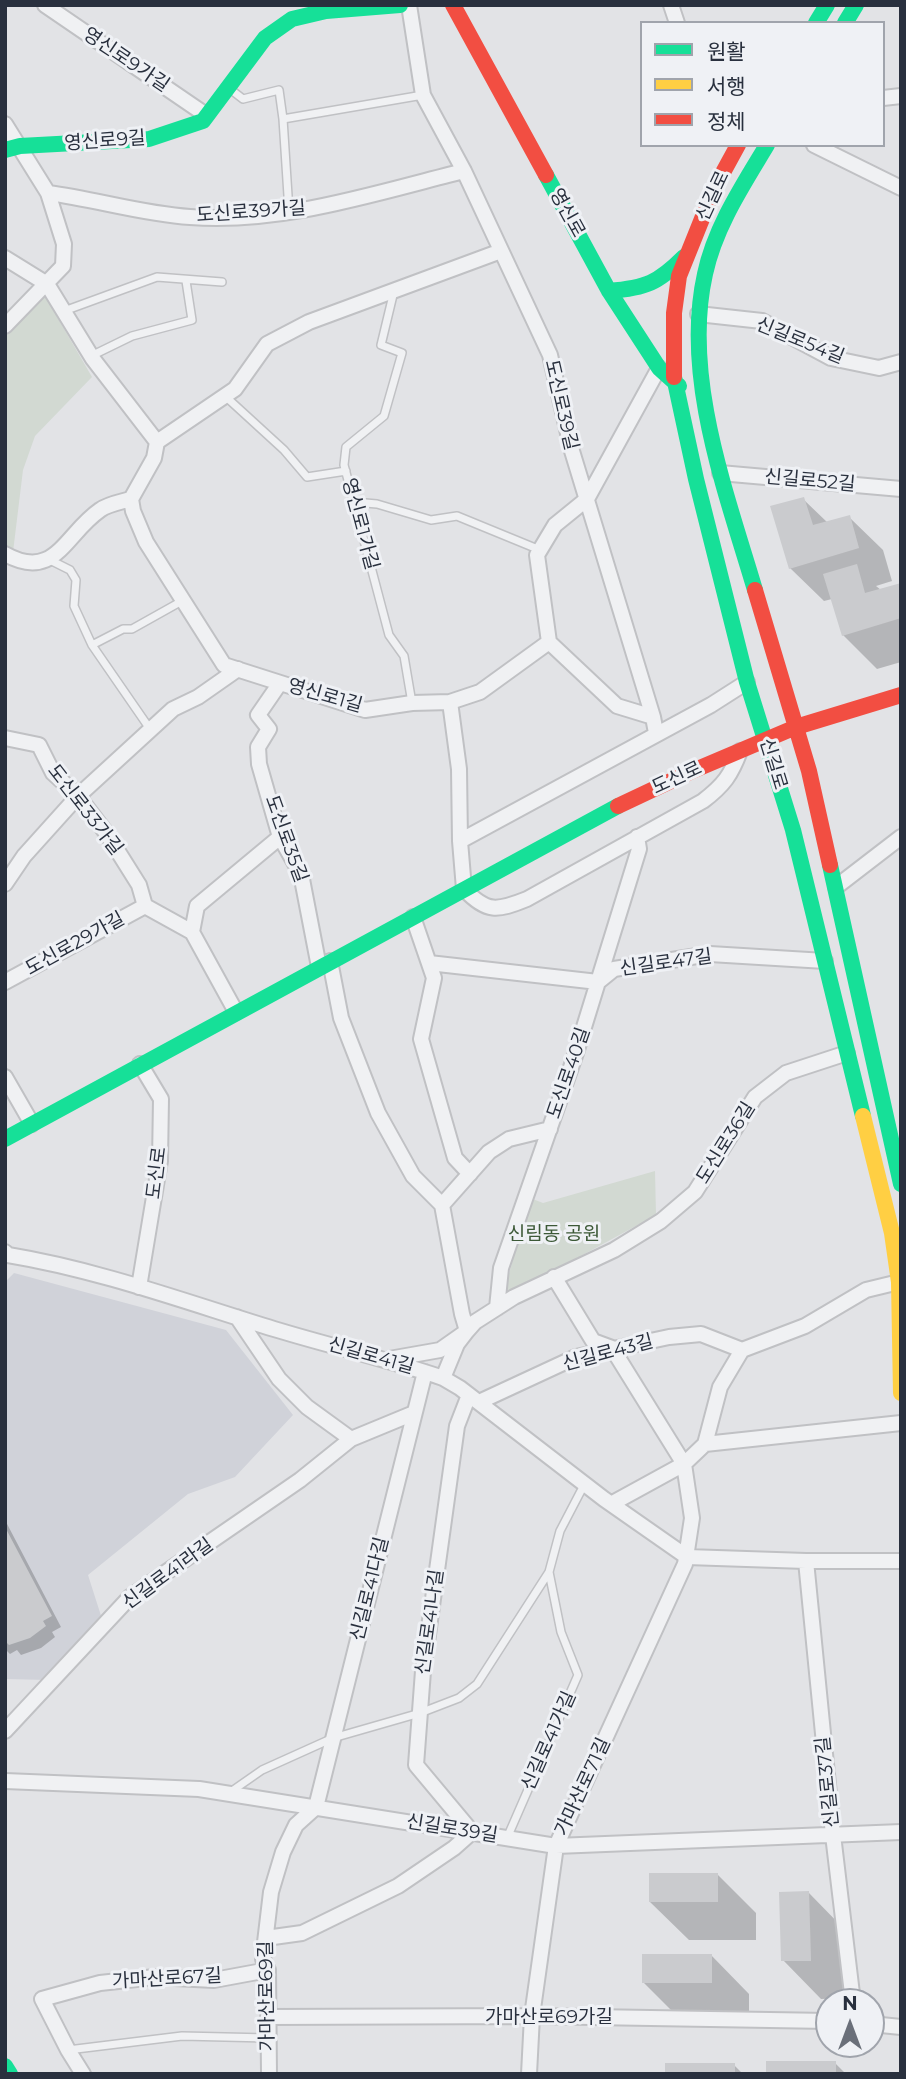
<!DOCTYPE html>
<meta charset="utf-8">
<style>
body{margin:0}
#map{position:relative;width:906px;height:2079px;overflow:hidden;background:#e2e3e6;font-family:Montserrat,"Noto Sans KR",sans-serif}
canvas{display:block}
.frame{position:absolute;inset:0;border:7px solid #29303e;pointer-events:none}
.legend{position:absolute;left:640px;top:21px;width:245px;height:126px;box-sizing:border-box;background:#eff1f5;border:2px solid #a0a4ac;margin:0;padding:9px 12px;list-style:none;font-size:21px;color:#29303e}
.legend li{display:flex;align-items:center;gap:14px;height:35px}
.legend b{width:35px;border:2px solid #a0a4ac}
.north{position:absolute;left:815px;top:1988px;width:70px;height:70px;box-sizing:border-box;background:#eff1f5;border:2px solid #a0a4ac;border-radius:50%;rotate:0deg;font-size:19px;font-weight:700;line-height:28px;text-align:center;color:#29303e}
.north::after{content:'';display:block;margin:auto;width:24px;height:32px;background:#6a6f79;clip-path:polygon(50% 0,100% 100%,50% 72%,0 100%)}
</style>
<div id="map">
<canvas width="906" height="2079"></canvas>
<div class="frame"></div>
<ul class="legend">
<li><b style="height:9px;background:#16e098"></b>원활</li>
<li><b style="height:9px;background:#ffcf43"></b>서행</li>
<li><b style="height:9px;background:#f24e42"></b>정체</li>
</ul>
<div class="north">N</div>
</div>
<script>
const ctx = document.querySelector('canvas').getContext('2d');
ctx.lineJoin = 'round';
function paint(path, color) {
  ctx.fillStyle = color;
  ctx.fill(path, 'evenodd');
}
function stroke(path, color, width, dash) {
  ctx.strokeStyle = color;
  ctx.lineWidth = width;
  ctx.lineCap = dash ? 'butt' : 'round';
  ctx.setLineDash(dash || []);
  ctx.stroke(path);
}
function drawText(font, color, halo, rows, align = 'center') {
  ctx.font = font + ' Montserrat,"Noto Sans KR",sans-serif';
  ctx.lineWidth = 6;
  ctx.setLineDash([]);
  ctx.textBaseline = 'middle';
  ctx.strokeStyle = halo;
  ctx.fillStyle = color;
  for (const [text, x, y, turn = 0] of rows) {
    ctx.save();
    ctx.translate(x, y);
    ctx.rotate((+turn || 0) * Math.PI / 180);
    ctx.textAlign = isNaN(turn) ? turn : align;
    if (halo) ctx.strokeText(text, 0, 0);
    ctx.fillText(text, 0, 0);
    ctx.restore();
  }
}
paint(new Path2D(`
 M14 1273 226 1330 293 1415 235 1477 188 1494 88 1575 103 1622 48 1680 5 1679V1282Z`), '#d0d2d9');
paint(new Path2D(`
 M45 296 92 377 35 436 23 470 13 552 5 547V329Z
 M655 1171 656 1215 502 1299 530 1198 543 1203Z`), '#d2d9d2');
paint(new Path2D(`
 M803 499 828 523 849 517 883 550 892 581 876 586 881 590 901 584V662L877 669 843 635 832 599 824 601 790 568Z
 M5 1520 61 1627 52 1632 55 1637 41 1648 21 1655 17 1650 10 1654 5 1649Z
 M717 1874 756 1913V1940H689L650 1902Z
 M809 1893 847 1932 849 1998 821 1999 783 1960Z
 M711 1955 749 1994V2021H682L644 1983Z
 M835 2063 846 2074H768Z
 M734 2065 743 2074H667Z`), '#0003');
paint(new Path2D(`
 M804 497 813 525 850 515 859 548 789 569 770 506Z
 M857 564 865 593 901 583V618L842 636 823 574Z
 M5 1527 52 1616 43 1621 46 1626 30 1638 9 1645 5 1641Z
 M649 1873H718V1902H649Z
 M809 1891 811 1961H781L779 1892Z
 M642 1954H712V1983H642Z
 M766 2061H836V2074H766Z
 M665 2063H735V2074H665Z`), '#cacbce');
const lane = new Path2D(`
 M230 89 243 99 279 90 283 119 289 211
 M283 119 423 95
 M394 291 381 345 402 353 384 416 346 447 344 465 389 635 404 656 412 703
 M64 311 157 277 222 282
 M91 356 132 336 192 320 186 281
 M225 396 284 450 307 477 346 471
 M354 502 377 504 431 520 457 516 540 550
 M50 560 70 570 76 580 74 606 92 645 150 729
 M92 645 123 629H132L182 601
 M229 1793 262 1770 333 1738 420 1713 459 1698 477 1684 549 1572
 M507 1838 578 1675 561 1632 549 1572 560 1531 584 1485
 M68 2050 182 2036 268 2038`);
const street = new Path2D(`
 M45 5 206 115
 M409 5 423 95 464 171 550 355 572 451 653 717 656 733
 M671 5 677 23
 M883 98 901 96
 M5 124 48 193C95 199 142 214 190 217 283 224 375 193 464 171
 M814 145 901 188
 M501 251 309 322 267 344 235 389 157 442 154 458 131 499 133 511 146 542 224 665 365 710 412 703 450 702 480 692 549 642 537 555 555 525 587 499 659 368
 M5 258 47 284 93 359 157 442
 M698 314 762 321 831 358 879 368 901 362
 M5 326 63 266 64 244 48 193
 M720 473 901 489
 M5 554C55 582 65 534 100 510 108 504 121 502 131 499
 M549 642 617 706 653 717
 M280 683 258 715 269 729 258 747 259 764 280 837 301 874 319 967
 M450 702 459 769 460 841 464 889C487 913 497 911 527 899L703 801C724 785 731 775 740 751
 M5 738 39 745 53 773 78 796 107 834 139 885 145 906
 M460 841 711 705 747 682
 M5 884 24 856 78 796 173 709 198 697 238 669
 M836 887 901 837
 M145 906 192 932 236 1012
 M413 917 434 978 421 1039 455 1158 470 1174
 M192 932 197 906 280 837
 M330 961 341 1018 378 1113 413 1176 442 1205 462 1314 467 1331 457 1344 443 1378
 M429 963 598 982 614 969 710 954 825 961
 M5 982 145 906
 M5 1077 32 1124
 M442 1205 489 1152 509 1139 550 1129
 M5 1252 8 1255C99 1270 186 1302 274 1329 330 1346 387 1359 443 1378L460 1388 604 1499 687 1557 806 1561H901
 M139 1287 160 1161 161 1099 140 1064
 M497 1308 501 1268 576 1053 639 849 637 837
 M237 1317 279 1379 307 1407 351 1439
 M389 1359 440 1350 467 1331 475 1322 514 1297 614 1250 661 1221 695 1192 755 1097 786 1073 847 1053
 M479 1402 576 1357 669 1337 701 1334 742 1350
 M705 1444 901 1423
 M611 1504 684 1464 705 1444 720 1387 742 1350 805 1326 866 1290 899 1282
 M806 1561 833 1835 853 2002
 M5 1731 130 1597 300 1480 351 1439 414 1413
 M5 1781 199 1789 556 1846 901 1832
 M266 1938 302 1933 398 1886 454 1848 472 1832 416 1765 423 1671 457 1426 469 1395
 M268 2017 532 2016 829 2021
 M871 2024 901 2027
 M83 2074 68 2050 42 1999 100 1983 155 1977 214 1980 268 1970
 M269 2074 268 1970 263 1959 271 1892 283 1852 296 1825 316 1807 425 1372
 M529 2074 532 2016 556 1846 685 1564 692 1518 684 1464 612 1348 593 1341 554 1277`);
stroke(lane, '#c0c1c4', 10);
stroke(street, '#c0c1c4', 18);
stroke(lane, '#f0f1f3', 7);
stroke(street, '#f0f1f3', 14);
stroke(new Path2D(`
 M816 23 827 5
 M845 23 856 5
 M5 150 20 146 149 139 203 121 265 38 292 19 326 11 400 5
 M546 175 609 291 659 368 679 386
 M609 291C646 288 658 283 684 257
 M674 377 696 479 747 682 793 830 863 1116
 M755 590C726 492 682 376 705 274 715 227 743 185 767 145
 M830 865 901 1184
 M5 1139 618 806
 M5 2066 10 2074`), '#16e098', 16);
stroke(new Path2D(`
 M863 1116 892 1233 899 1282 901 1393`), '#ffcf43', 16);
stroke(new Path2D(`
 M453 5 546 175
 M674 377V313L679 276 714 189 738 145
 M755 590 809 771 830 865
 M618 806 690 772 796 727 901 695`), '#f24e42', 16);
drawText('19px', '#29303e', '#eff1f5', [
 ["영신로9가길",126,60,34],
 ["영신로9길",105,141,-4],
 ["신길로",713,196,-65],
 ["도신로39가길",251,212,-4],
 ["영신로",567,213,61],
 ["신길로54길",800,341,22],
 ["도신로39길",561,405,77],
 ["신길로52길",810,481,5],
 ["영신로1가길",360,524,75],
 ["영신로1길",325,696,16],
 ["신길로",773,764,73],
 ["도신로",677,778,-25],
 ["도신로33가길",85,810,52],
 ["도신로35길",286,839,70],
 ["도신로29가길",75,944,-29],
 ["신길로47길",666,963,-8],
 ["도신로40길",569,1073,-71],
 ["도신로36길",726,1143,-58],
 ["도신로",157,1173,-83],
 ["신길로43길",608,1353,-15],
 ["신길로41길",371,1356,16],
 ["신길로41라길",168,1574,-36],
 ["신길로41다길",370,1589,-76],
 ["신길로41나길",430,1622,-82],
 ["신길로41가길",549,1741,-66],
 ["신길로37길",828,1782,-96],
 ["가마산로71길",583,1787,-65],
 ["신길로39길",452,1829,9],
 ["가마산로67길",167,1979,-3],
 ["가마산로69길",267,1996,-91],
 ["가마산로69가길",549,2017]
]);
drawText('19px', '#3c5937', '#eff1f5', [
 ["신림동 공원",554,1234]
]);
</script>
